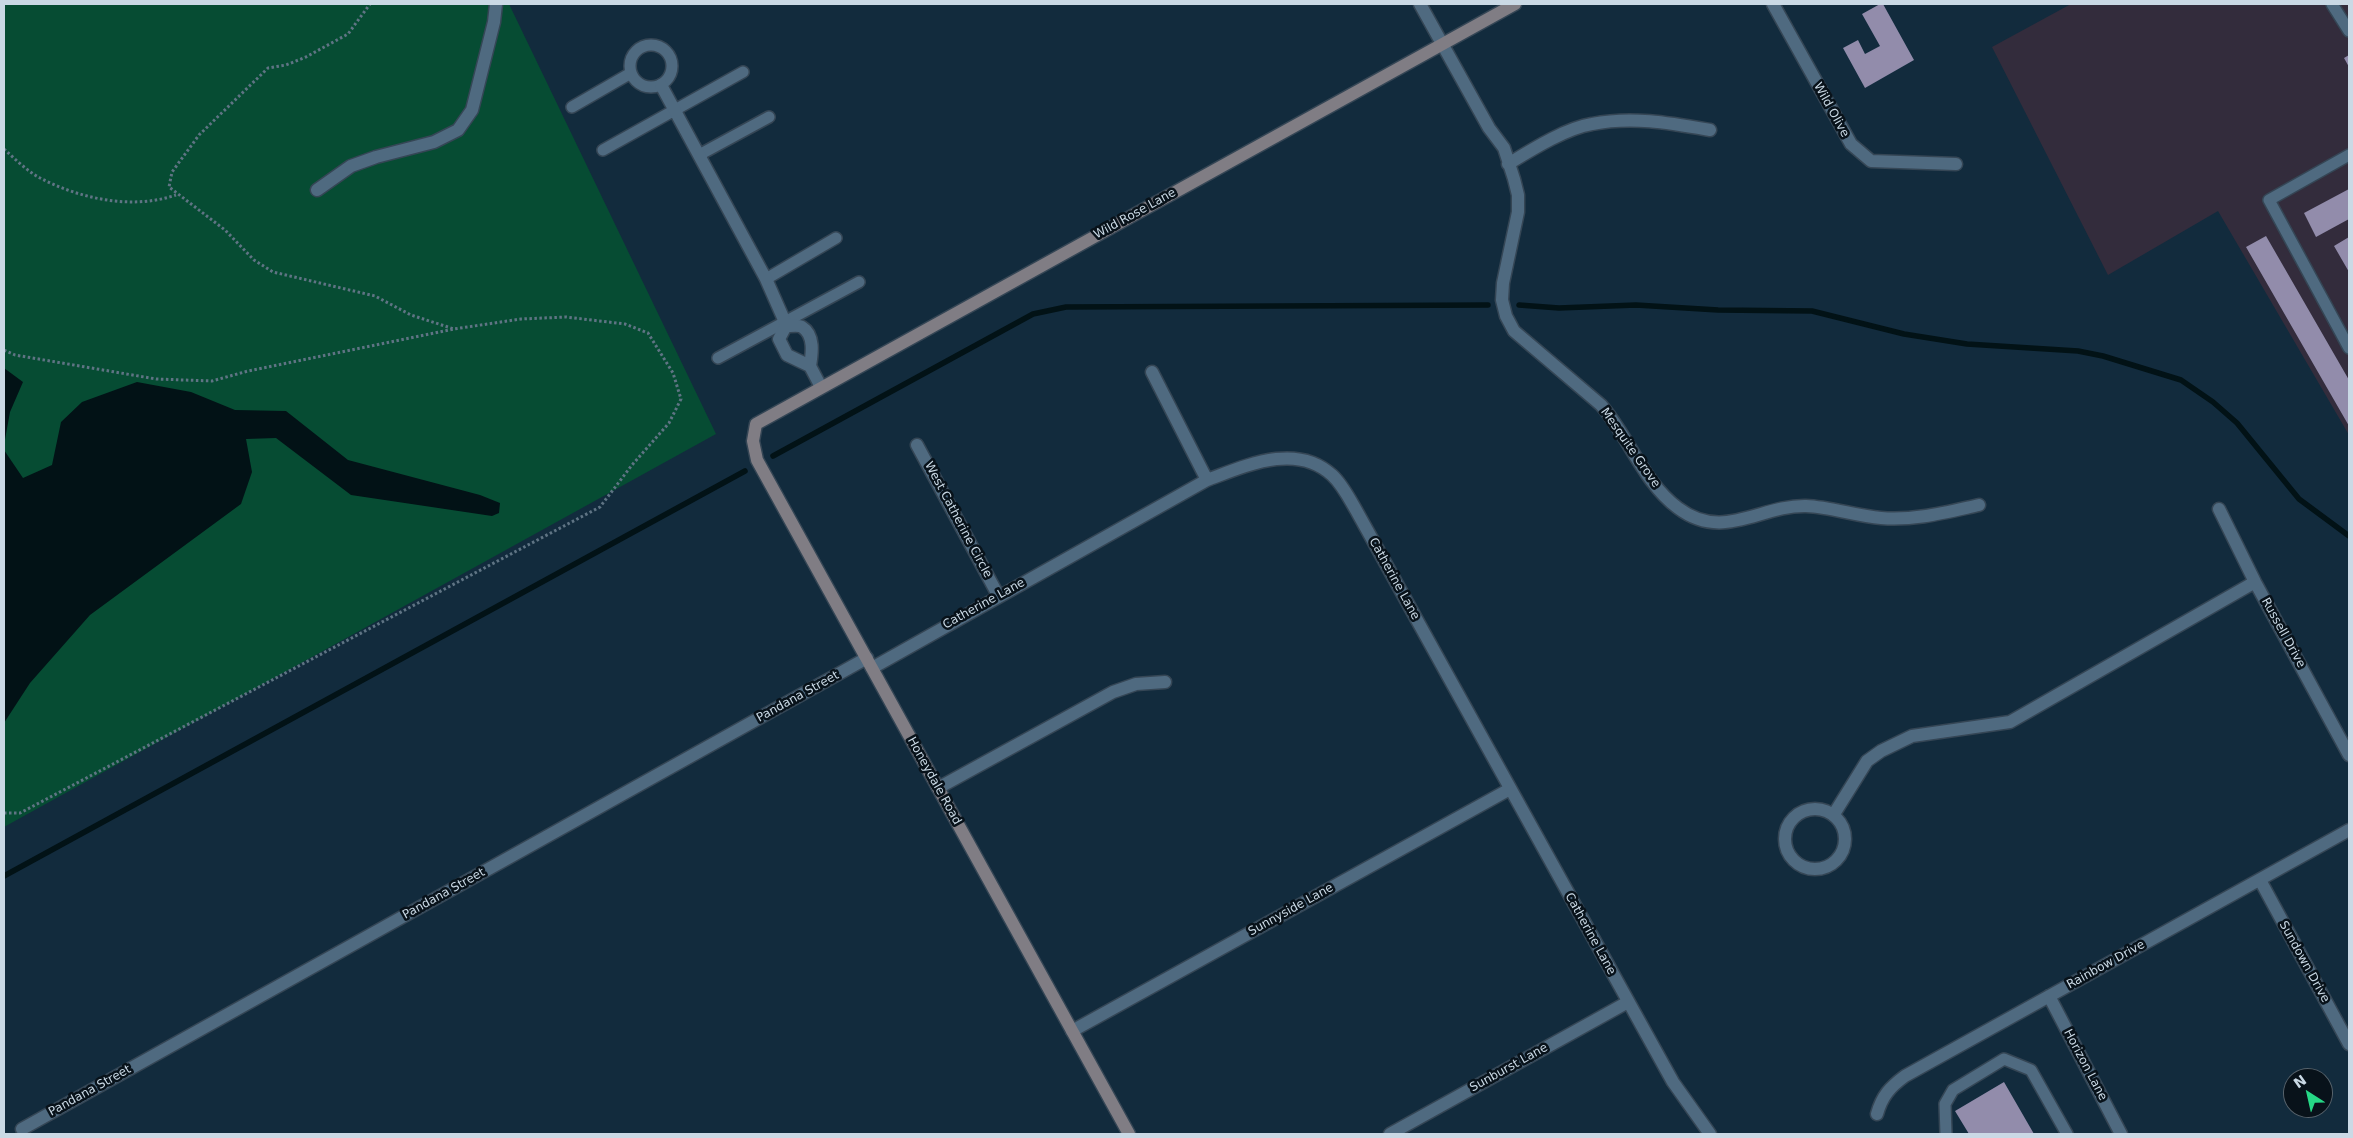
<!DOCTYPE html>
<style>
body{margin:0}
#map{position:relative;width:2353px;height:1138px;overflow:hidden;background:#122b3d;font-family:"DejaVu Sans",sans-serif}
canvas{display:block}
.frame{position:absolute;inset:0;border:5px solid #cad9e5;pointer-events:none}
.north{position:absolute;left:2283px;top:1068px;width:50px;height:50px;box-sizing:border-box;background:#08121a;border:1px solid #56626b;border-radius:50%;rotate:325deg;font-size:14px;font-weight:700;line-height:20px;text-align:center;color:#cad9e5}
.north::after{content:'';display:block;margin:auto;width:18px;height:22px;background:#26d886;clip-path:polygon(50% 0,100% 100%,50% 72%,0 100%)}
</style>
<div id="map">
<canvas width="2353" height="1138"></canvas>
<div class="frame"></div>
<div class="north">N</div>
</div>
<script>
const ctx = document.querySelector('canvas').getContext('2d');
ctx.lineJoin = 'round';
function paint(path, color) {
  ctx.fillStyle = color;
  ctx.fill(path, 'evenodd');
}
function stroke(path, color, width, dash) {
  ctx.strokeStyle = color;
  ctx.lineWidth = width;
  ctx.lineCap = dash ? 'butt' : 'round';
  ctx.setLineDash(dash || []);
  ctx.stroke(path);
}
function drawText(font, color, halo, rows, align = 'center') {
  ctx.font = font + ' "DejaVu Sans",sans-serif';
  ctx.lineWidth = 5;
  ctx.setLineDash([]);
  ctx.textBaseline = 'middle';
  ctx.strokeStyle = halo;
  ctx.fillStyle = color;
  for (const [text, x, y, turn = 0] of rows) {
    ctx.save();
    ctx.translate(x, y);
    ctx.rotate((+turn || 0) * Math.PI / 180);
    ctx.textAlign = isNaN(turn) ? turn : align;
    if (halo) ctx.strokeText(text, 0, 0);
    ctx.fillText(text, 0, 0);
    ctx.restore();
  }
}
paint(new Path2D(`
 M2071 4H2349V435L2218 211 2108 275 1992 47Z`), '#332c3c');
paint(new Path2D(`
 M4 4H509L716 434 4 827Z`), '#064c33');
paint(new Path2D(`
 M4 368 23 382 10 412 4 445Z
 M137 382 191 392 235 410 286 411 348 460 480 495 500 503 499 513 492 516 351 495 276 438 246 439 252 472 241 504 90 615 30 683 4 723V450L23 478 52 465 61 422 82 402Z`), '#021216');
stroke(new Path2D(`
 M1519 305 1559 308 1636 305 1718 310 1812 311 1904 334 1967 344 2078 351 2103 356 2181 380 2213 402 2237 423 2299 499 2349 536
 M773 456 1033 314 1066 307 1488 305
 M4 876 745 471`), '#021216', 5.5);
paint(new Path2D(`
 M1880 4H1883L1914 60 1865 88 1843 48 1858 40 1865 54 1880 46 1862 14Z
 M2349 55V67L2344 58Z
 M2349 189V219L2316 237 2304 213Z
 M2266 236 2349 380V426L2246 247Z
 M2349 237V272L2334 246Z
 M2004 1082 2034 1134H1969L1955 1111Z`), '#928cab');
const lane = new Path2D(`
 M2332 4 2349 31
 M630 66a21 21 0 1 1 42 0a21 21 0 1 1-42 0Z
 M572 107 631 73
 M603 150 743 72
 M699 155 769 117
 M2349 155 2269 200 2349 348
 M766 279 836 238
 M718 358 859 282
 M1946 1134 1945 1104 1953 1090 2004 1059 2031 1070 2067 1134`);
const street = new Path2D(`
 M1420 4 1489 128 1504 148 1514 179 1518 195V212L1503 283 1502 300 1506 316 1514 331 1601 405C1629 437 1643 482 1678 508 1723 542 1760 505 1806 506 1831 507 1856 516 1881 518 1914 521 1947 512 1979 505
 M1773 4 1851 144 1871 161 1956 164
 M661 85 766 279 785 322 786 326 779 339 787 355 810 366 821 387
 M1508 164C1531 150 1566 128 1592 124 1632 116 1670 123 1710 130
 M317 190 351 166 376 157 434 142 458 130 472 110 494 22 496 4
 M786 326C791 326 799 325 802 327 815 335 812 354 810 366
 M1152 372 1207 480
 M917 445 998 595
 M2219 509 2255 582 2349 755
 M872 668 1207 480C1245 466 1296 442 1332 475 1342 484 1349 498 1356 510L1673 1082 1710 1134
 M938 788 1113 692 1136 684 1165 682
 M1785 839a30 30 0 1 1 60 0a30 30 0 1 1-60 0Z
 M1834 814 1867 761 1881 751 1912 736 2010 722 2255 582
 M2260 880 2349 1044
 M2049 996 2121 1134
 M1072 1031 1510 789
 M1877 1114C1882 1096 1890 1087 1905 1076L2349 830
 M22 1129 867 658
 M1390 1134 1628 1002`);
const secondary = new Path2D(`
 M1129 1134 757 460 753 441 756 424 1515 4`);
stroke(lane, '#354655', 14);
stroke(street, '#354655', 15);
stroke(secondary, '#354655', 15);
stroke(new Path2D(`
 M4 149C15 159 27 171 40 178 81 199 132 210 176 195
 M4 350 15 355 156 379 212 381 248 371 454 329
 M4 813H20L600 507 632 465 669 423 681 399 673 373 648 333 625 324 566 317 521 319 454 329 411 315 375 296 273 272 254 260 225 230 169 187 172 172 199 135 268 68 286 65 306 57 348 34 370 4`), '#5f7484', 3, [2.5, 2.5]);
stroke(lane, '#4f6a80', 11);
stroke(street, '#4f6a80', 12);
stroke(secondary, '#807d84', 12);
drawText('12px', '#cad9e5', '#08121a', [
 ["Wild Olive",1831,110,61],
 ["Wild Rose Lane",1135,214,-29],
 ["Mesquite Grove",1630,448,55],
 ["West Catherine Circle",958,520,62],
 ["Catherine Lane",1394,579,61],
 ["Catherine Lane",984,604,-29],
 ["Russell Drive",2283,633,61],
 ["Pandana Street",798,697,-29],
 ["Honeydale Road",934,781,61],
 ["Pandana Street",444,894,-29],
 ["Sunnyside Lane",1291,910,-29],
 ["Catherine Lane",1590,934,61],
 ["Sundown Drive",2304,962,61],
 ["Rainbow Drive",2106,965,-29],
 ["Horizon Lane",2085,1065,62],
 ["Sunburst Lane",1509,1068,-29],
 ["Pandana Street",90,1091,-29]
]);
</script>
